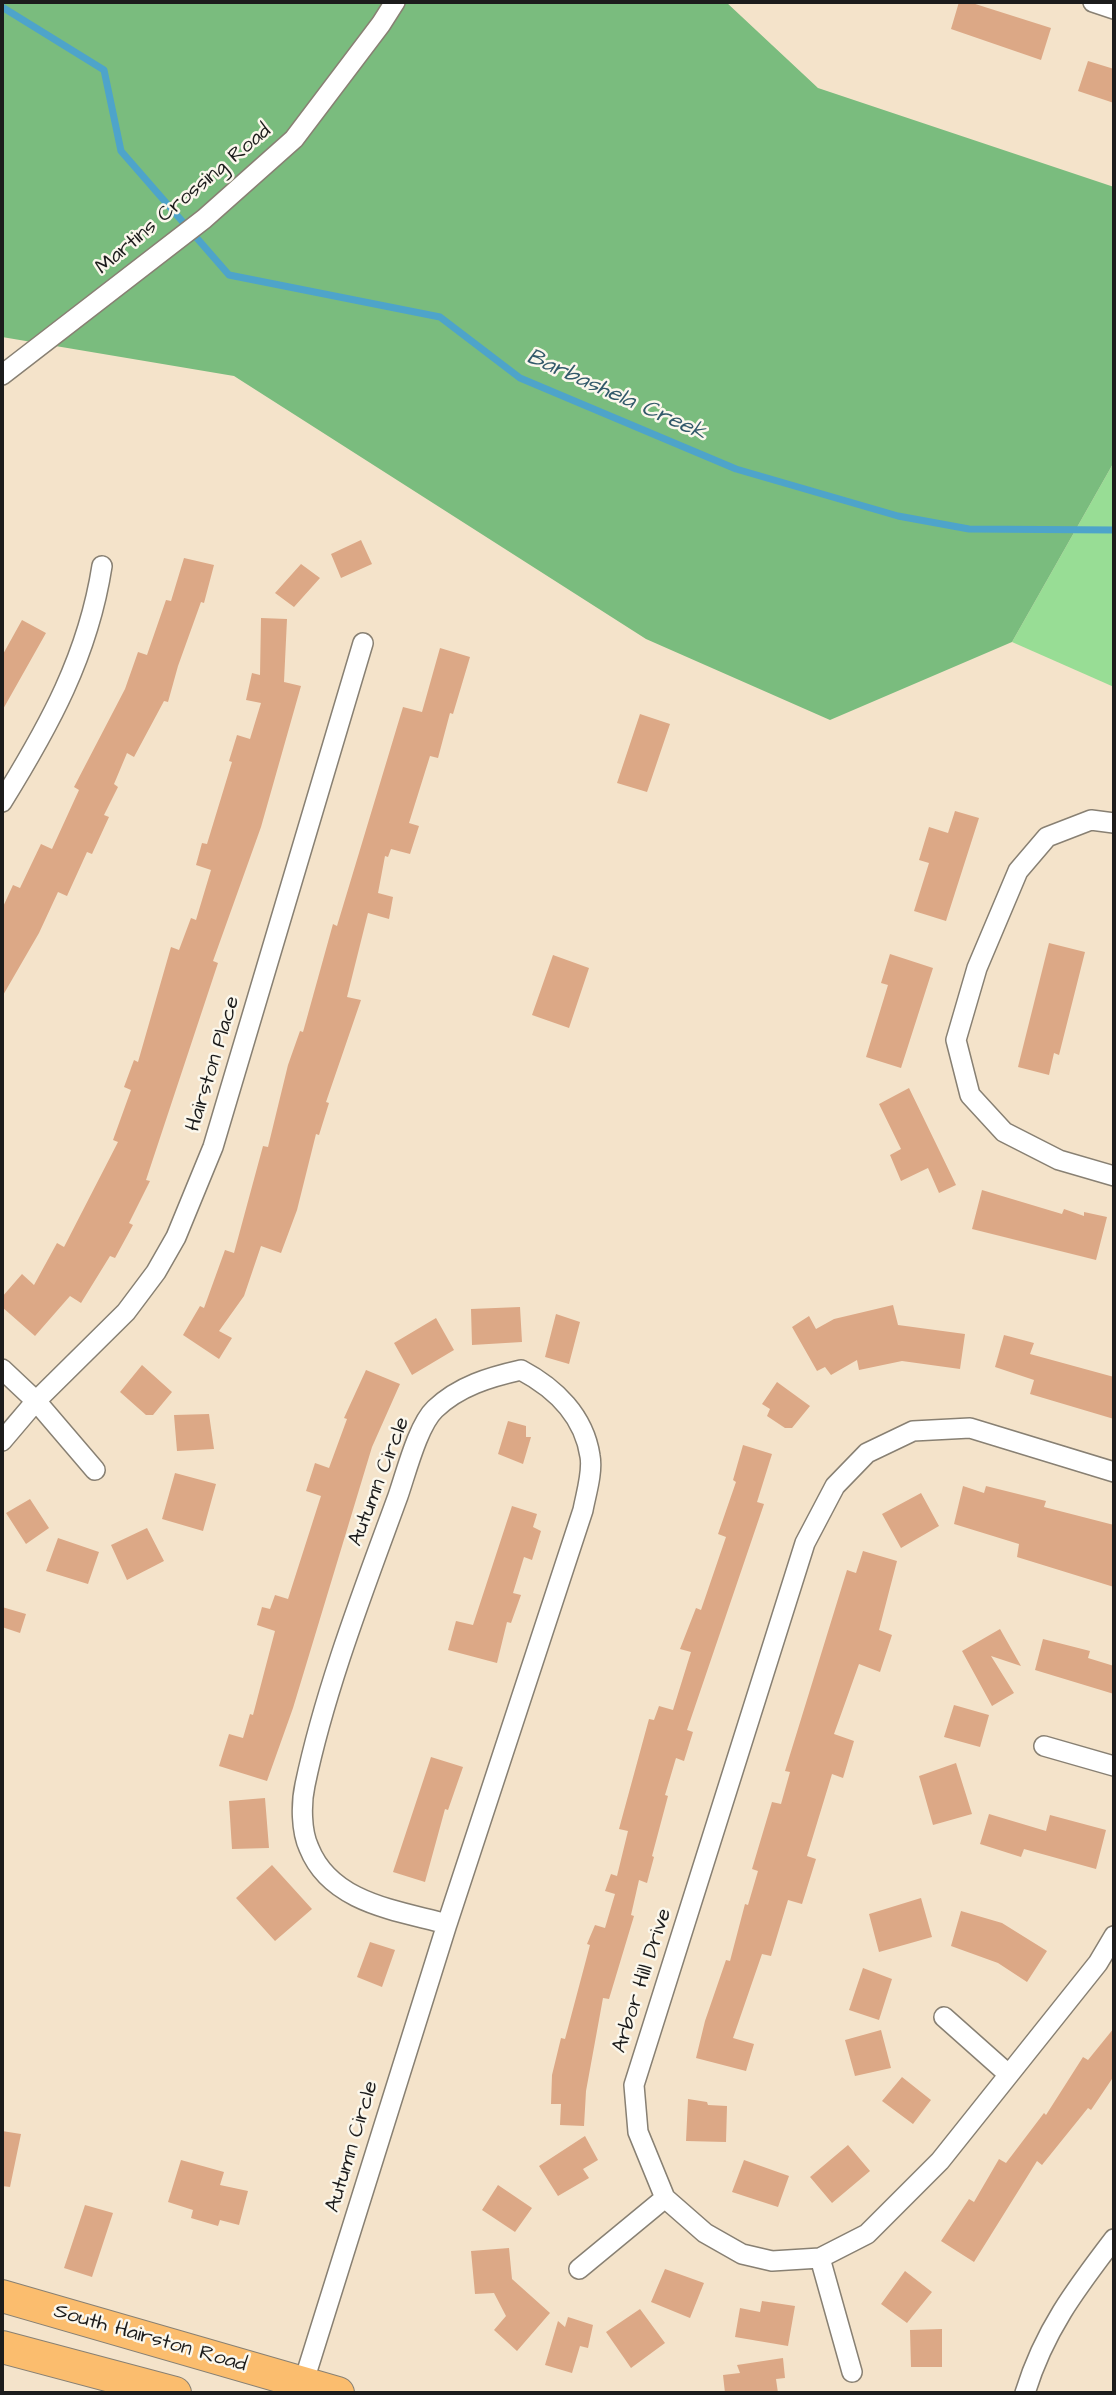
<!DOCTYPE html>
<style>
body{margin:0}
#map{position:relative;width:1116px;height:2395px;overflow:hidden;background:#f4e3ca;font-family:"Architects Daughter",sans-serif}
canvas{display:block}
.frame{position:absolute;inset:0;border:4px solid #1c1c1c;pointer-events:none}
</style>
<div id="map">
<canvas width="1116" height="2395"></canvas>
<div class="frame"></div>
</div>
<script>
const ctx = document.querySelector('canvas').getContext('2d');
ctx.lineJoin = 'round';
function paint(path, color) {
  ctx.fillStyle = color;
  ctx.fill(path, 'evenodd');
}
function stroke(path, color, width, dash) {
  ctx.strokeStyle = color;
  ctx.lineWidth = width;
  ctx.lineCap = dash ? 'butt' : 'round';
  ctx.setLineDash(dash || []);
  ctx.stroke(path);
}
function drawText(font, color, halo, rows, align = 'center') {
  ctx.font = font + ' "Architects Daughter",sans-serif';
  ctx.lineWidth = 5;
  ctx.setLineDash([]);
  ctx.textBaseline = 'middle';
  ctx.strokeStyle = halo;
  ctx.fillStyle = color;
  for (const [text, x, y, turn = 0] of rows) {
    ctx.save();
    ctx.translate(x, y);
    ctx.rotate((+turn || 0) * Math.PI / 180);
    ctx.textAlign = isNaN(turn) ? turn : align;
    if (halo) ctx.strokeText(text, 0, 0);
    ctx.fillText(text, 0, 0);
    ctx.restore();
  }
}
paint(new Path2D(`
 M1114 462V687L1012 642Z`), '#98dd95');
paint(new Path2D(`
 M2 2H726L818 88 1114 187V462L1012 642 830 720 646 639 234 376 2 337Z`), '#7abc7e');
stroke(new Path2D(`
 M2 7 104 70 121 151 229 275 440 317 520 378 736 469 898 516 969 529 1114 530`), '#4ea4ca', 7);
paint(new Path2D(`
 M959 2H969L1051 28 1041 60 951 29Z
 M1088 61 1114 69V103L1078 91Z
 M361 540 372 564 341 578 331 554Z
 M184 558 214 565 204 603 201 602 178 666 168 702 164 701 134 757 127 753 114 784 118 787 104 815 109 817 92 854 87 852 67 896 58 892 39 933 2 997V909L13 885 20 888 41 844 52 849 79 790 74 787 125 689 138 652 147 655 166 600 171 601Z
 M301 564 320 578 294 607 275 593Z
 M261 618 287 619 284 682 301 686 261 827 213 961 218 963 146 1180 150 1181 129 1223 133 1225 115 1258 110 1256 81 1303 70 1296 35 1336 2 1307V1297L22 1274 34 1285 57 1243 64 1247 118 1142 113 1140 131 1090 124 1087 134 1060 138 1062 171 947 179 950 191 918 196 920 211 870 196 865 202 843 207 844 232 762 229 761 237 735 250 739 261 703 246 700 252 673 260 675Z
 M22 620 46 633 2 711V656Z
 M440 648 470 657 453 714 450 713 438 758 430 756 409 823 419 826 410 854 391 849 388 857 385 856 378 893 393 897 389 919 368 913 347 997 361 1000 326 1102 329 1103 319 1135 316 1134 297 1210 281 1253 261 1246 244 1296 219 1331 232 1338 219 1359 183 1335 200 1306 204 1308 225 1250 234 1253 263 1146 268 1147 288 1065 300 1031 303 1032 333 924 337 926 403 707 422 712Z
 M640 714 670 724 647 792 617 783Z
 M955 811 979 818 946 921 914 911 929 863 919 860 929 827 948 833Z
 M1049 943 1085 952 1059 1055 1054 1053 1049 1075 1018 1067Z
 M890 954 933 968 901 1068 866 1057 888 985 881 983Z
 M553 955 589 968 569 1028 532 1015Z
 M909 1088 956 1185 939 1193 928 1168 901 1181 890 1155 901 1149 879 1104Z
 M982 1190 1062 1214 1064 1209 1084 1216V1212L1107 1217 1096 1260 972 1229Z
 M893 1305 898 1325 965 1334 960 1369 902 1361 859 1370 857 1360 831 1375 825 1367 817 1371 792 1327 809 1316 816 1329 834 1319Z
 M520 1307 522 1342 472 1345 471 1309Z
 M556 1314 580 1322 569 1364 545 1357Z
 M436 1318 454 1350 412 1375 394 1343Z
 M1004 1335 1034 1343 1030 1354 1114 1377V1419L1030 1394 1034 1380 995 1367Z
 M142 1365 172 1392 153 1415H146L120 1392Z
 M366 1370 400 1384 372 1447 293 1708 267 1781 219 1766 229 1734 243 1738 250 1714 253 1715 275 1631 257 1625 262 1607 270 1609 275 1595 288 1599 321 1496 306 1491 315 1463 329 1468 347 1419 344 1418Z
 M777 1382 810 1406 792 1428H785L767 1416 770 1409 762 1404Z
 M209 1414 214 1449 177 1451 174 1415Z
 M508 1421 526 1426V1437H531L523 1464 498 1454Z
 M743 1445 772 1454 757 1502 764 1504 687 1730 693 1732 684 1761 676 1758 665 1795 668 1796 652 1856 654 1857 647 1883 639 1880 631 1915 634 1916 609 1999 603 1998 586 2091 584 2126 560 2125 561 2104H551L552 2075 561 2038 565 2039 590 1945 587 1944 595 1925 605 1928 615 1894 605 1891 611 1874 617 1876 628 1831 619 1829 649 1719 654 1720 659 1706 673 1710 691 1652 680 1649 696 1608 701 1610 726 1537 718 1534 736 1482 733 1480Z
 M175 1473 216 1484 203 1531 162 1519Z
 M963 1486 984 1493 986 1486 1046 1501 1044 1507 1114 1525V1587L1017 1557 1019 1544 954 1524Z
 M921 1493 939 1526 901 1548 882 1514Z
 M30 1499 49 1528 26 1544 6 1513Z
 M512 1506 537 1514 533 1527 541 1531 532 1560 524 1557 513 1593 521 1595 511 1623 507 1622 497 1663 448 1650 456 1621 473 1625Z
 M147 1528 164 1561 127 1580 111 1545Z
 M58 1538 99 1552 88 1584 46 1571Z
 M863 1551 897 1561 879 1630 892 1635 880 1672 859 1664 834 1734 854 1741 843 1778 832 1774 807 1856 816 1859 802 1904 788 1900 771 1956 762 1954 733 2038 754 2044 746 2071 696 2058 705 2021 726 1960 730 1961 745 1904 748 1905 758 1871 752 1869 772 1802 781 1804 790 1772 785 1771 847 1570 856 1573Z
 M2 1607 26 1614 20 1633 2 1627Z
 M1000 1629 1021 1666 991 1656 1014 1693 992 1706 962 1651Z
 M1043 1639 1090 1651 1088 1658 1114 1666V1694L1035 1670Z
 M954 1705 989 1715 980 1747 944 1737Z
 M431 1757 463 1767 448 1810 445 1809 425 1882 393 1872Z
 M956 1763 972 1814 933 1825 919 1776Z
 M265 1798 269 1848 232 1849 229 1801Z
 M989 1814 1046 1831 1050 1815 1106 1830 1096 1869 1024 1849 1021 1857 980 1844Z
 M272 1865 312 1909 275 1941 236 1898Z
 M921 1898 932 1937 879 1952 869 1914Z
 M961 1911 1002 1923 1047 1951 1027 1982 998 1963 951 1946Z
 M370 1942 395 1950 382 1987 357 1977Z
 M863 1968 892 1979 879 2020 849 2010Z
 M1114 2028V2076L1091 2110 1088 2108 1042 2165 1037 2161 974 2262 941 2241 969 2199 974 2202 999 2159 1006 2163 1044 2113 1046 2115 1083 2057 1088 2060Z
 M881 2030 891 2068 855 2076 845 2040Z
 M902 2077 931 2100 913 2124 882 2101Z
 M688 2099 707 2102 708 2105 727 2106 726 2142 686 2141Z
 M2 2131 21 2134 10 2187 2 2186Z
 M585 2136 598 2160 583 2169 589 2178 558 2196 539 2166Z
 M848 2145 870 2171 832 2203 810 2177Z
 M181 2160 224 2172 220 2185 248 2191 239 2225 220 2220 218 2226 191 2218 193 2210 168 2202Z
 M744 2160 789 2176 778 2207 732 2192Z
 M498 2185 532 2208 515 2232 482 2210Z
 M85 2205 113 2213 92 2277 64 2268Z
 M509 2248 512 2279 550 2313 517 2351 494 2330 506 2316 494 2293 475 2294 471 2251Z
 M665 2269 704 2283 690 2318 651 2302Z
 M905 2271 932 2292 907 2323 881 2304Z
 M762 2301 795 2306 788 2346 735 2337 740 2308 760 2312Z
 M640 2309 665 2343 631 2368 606 2332Z
 M568 2317 593 2325 588 2348 580 2346 572 2373 545 2365 558 2321 565 2327Z
 M942 2329V2367H911L910 2330Z
 M783 2358 785 2378 776 2379 778 2393H725L723 2375 740 2373 737 2365Z`), '#dca886');
const street = new Path2D(`
 M1093 2 1114 9
 M2 375 204 219 294 139 381 24 395 2
 M2 802C49 726 88 656 102 566
 M1114 823 1091 820 1047 837 1018 871 977 968 956 1040 970 1095 1004 1132 1059 1160 1114 1176
 M2 1369 36 1401 95 1470
 M521 1370C555 1388 584 1416 590 1456 593 1472 586 1494 583 1510L447 1924C396 1910 331 1903 309 1848 301 1831 301 1803 305 1785 325 1689 364 1589 398 1496 406 1473 418 1425 435 1409 459 1386 490 1377 521 1370Z
 M2 1441 36 1401 126 1312 156 1272 176 1237 213 1147 363 643
 M1114 1472 970 1428 913 1431 867 1453 835 1486 805 1543 634 2085 638 2132 665 2198 705 2233 742 2254 772 2261 820 2258 867 2234 940 2161 1098 1963 1114 1936
 M1044 1746 1114 1766
 M944 2017 1007 2073
 M820 2258 852 2372
 M579 2269 665 2198
 M303 2384 447 1924
 M1025 2393C1044 2331 1075 2290 1114 2239`);
const primary = new Path2D(`
 M2 2296 338 2393
 M2 2347 175 2393`);
stroke(street, '#888073', 22);
stroke(primary, '#888073', 34);
stroke(street, '#fff', 19);
stroke(primary, '#fbbd6e', 32);
drawText('21px', '#1c1c1c', '#fbf7ec', [
 ["Martins Crossing Road",184,200,-40],
 ["Hairston Place",214,1064,-73],
 ["Autumn Circle",380,1482,-69],
 ["Arbor Hill Drive",643,1981,-72],
 ["Autumn Circle",353,2147,-73],
 ["South Hairston Road",150,2339,16]
]);
drawText('italic 23px', '#32596a', '#fbf7ec', [
 ["Barbashela Creek",616,396,24]
]);
</script>
